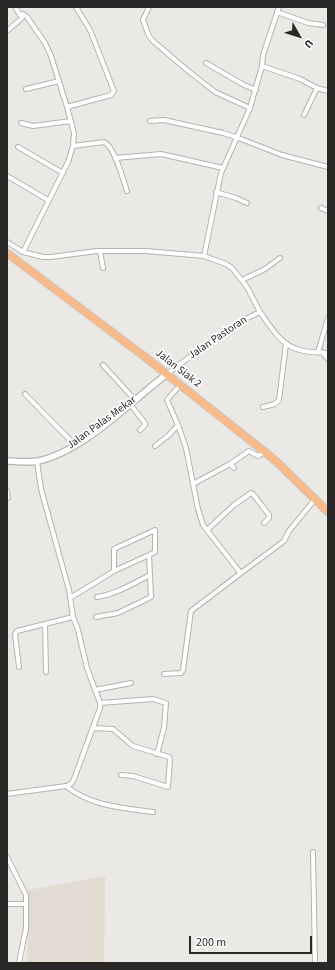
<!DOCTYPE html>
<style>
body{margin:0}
#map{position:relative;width:335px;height:970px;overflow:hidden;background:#ebe9e5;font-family:"Source Sans 3",sans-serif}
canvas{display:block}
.frame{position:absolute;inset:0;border:8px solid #292827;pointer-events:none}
.north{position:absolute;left:279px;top:16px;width:40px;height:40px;-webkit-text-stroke:3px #fff;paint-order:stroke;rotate:129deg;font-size:11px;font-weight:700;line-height:16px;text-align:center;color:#292827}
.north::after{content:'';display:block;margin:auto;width:14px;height:18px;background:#292827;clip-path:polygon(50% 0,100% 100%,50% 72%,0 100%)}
.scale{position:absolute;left:189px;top:936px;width:123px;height:18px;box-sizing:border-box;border:2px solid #292827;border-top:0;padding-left:5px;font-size:12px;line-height:14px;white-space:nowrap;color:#292827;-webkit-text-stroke:3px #fff;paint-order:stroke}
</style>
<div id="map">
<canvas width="335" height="970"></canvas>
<div class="frame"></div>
<div class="north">U</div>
<div class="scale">200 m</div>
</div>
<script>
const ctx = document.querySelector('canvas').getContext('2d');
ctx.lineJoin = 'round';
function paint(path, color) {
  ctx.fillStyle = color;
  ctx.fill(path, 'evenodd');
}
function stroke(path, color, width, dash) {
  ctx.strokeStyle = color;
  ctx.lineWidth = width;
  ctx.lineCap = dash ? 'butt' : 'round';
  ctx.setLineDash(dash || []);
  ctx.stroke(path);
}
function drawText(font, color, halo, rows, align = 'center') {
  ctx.font = font + ' "Source Sans 3",sans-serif';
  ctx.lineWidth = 3.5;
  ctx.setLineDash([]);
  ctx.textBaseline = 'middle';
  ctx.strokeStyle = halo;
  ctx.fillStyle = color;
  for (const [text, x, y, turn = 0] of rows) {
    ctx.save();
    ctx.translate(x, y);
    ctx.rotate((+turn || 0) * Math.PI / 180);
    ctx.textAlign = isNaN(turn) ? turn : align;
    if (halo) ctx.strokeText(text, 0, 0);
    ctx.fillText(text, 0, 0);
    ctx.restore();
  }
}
paint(new Path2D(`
 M105 876 104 963H26L28 945 27 890Z`), '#e1dbd2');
stroke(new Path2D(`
 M327 317 328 312
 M316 350 320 339`), '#a4c08f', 1);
const minor = new Path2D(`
 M149 7 143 20 149 36 153 41 187 70 215 92 250 108
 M277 12 308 23 323 25
 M21 15 23 14 27 17 45 43 51 56 67 107 74 133 73 146 68 162 23 252 43 257H51L97 251H146L204 256 226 264 232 268 247 287 260 312
 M7 31 22 18 15 7
 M206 63 244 85 256 90
 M262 66 300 79 317 88 304 115
 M317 88 328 91
 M26 89 59 81
 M67 107 111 95 114 91 90 30 76 7
 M150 121 164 120 223 133 236 137 282 155 328 167
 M21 123 33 126 71 121
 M73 146 104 142C115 147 123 180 127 191
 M18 147 63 173
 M115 158 161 154 223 168
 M7 176 48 200
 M216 192 236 198 247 203
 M321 208 328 211
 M7 242 23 252
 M100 251 103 268
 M204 256 221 173 250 108 262 66 263 55 279 7
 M242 280 265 269 280 258
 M318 352 328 318
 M322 352 328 359
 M103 365 135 400
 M167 374C181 363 195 353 210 343 226 331 241 320 260 312 271 327 281 346 300 350 309 353 319 352 328 353
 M180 385 167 400 178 425 186 448 198 509 203 525 239 571 241 573 284 541 289 531 316 498
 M25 394 75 445
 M130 404 145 423V425L140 430
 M263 407 275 404 279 400 286 344
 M155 446 169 435 178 425
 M230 464 249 451 258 456 265 452
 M193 484 230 464 234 468
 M7 491 8 498
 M207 530 234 505 251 493 253 494 269 515V518L264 523
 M114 571V549L155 530V552L149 555
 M97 597C117 594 132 584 150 575
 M70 598 114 571 149 555 151 597 118 613 96 617
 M45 624 46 672
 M19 667 15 634 17 631 73 617
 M164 674 181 673 183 670 191 611 241 573
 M95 690 131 683
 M100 703 153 699 166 703 164 728 157 754
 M94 728 113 729 133 746 169 757 170 759 168 787 133 776 121 775
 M66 786C90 806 123 808 153 812
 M7 794 66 786 71 784 74 779 100 708V703L87 668 78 630 73 617 69 590 41 489 37 461
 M313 852 315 963
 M7 857 26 895V928L19 963
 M7 904H25`);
const secondary = new Path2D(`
 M7 461C17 461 28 463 38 461 84 451 130 402 167 374`);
const trunk = new Path2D(`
 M7 253 145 357 265 452 279 464 328 512`);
stroke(minor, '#b5b3b0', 6);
stroke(secondary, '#b5b3b0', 8);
stroke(trunk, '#c7c7c7', 9);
stroke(minor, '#fff', 4);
stroke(secondary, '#fff', 5.5);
stroke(trunk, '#faba88', 7);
drawText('11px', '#292827', '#fff', [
 ["Jalan Pastoran",218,338,-34],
 ["Jalan Siak 2",178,369,38],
 ["Jalan Palas Mekar",102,423,-36]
]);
</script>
